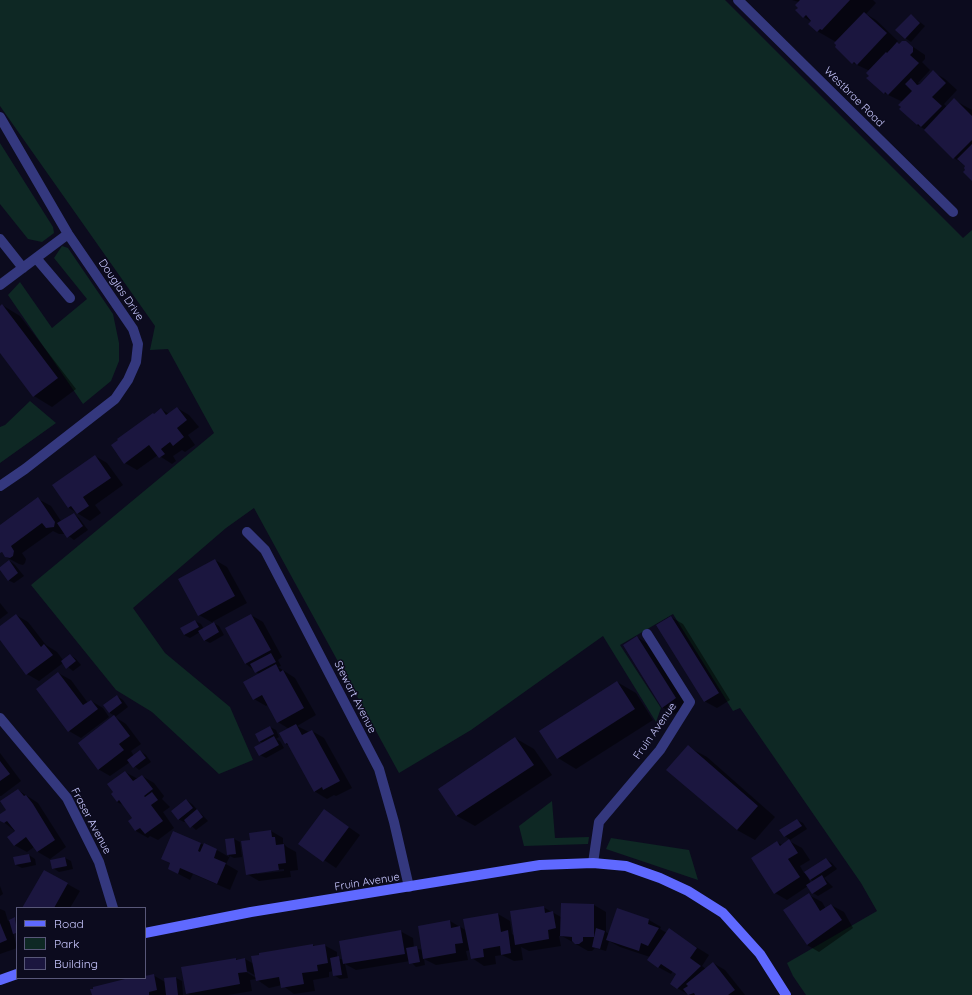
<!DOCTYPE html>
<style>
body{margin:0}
#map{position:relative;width:972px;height:995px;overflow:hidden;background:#0c0b1e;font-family:Quicksand,sans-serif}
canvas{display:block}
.legend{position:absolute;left:16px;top:907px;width:130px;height:72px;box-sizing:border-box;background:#0c0b1e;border:1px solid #585778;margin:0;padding:5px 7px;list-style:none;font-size:12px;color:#c9c8ff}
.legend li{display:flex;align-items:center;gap:8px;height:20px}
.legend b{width:20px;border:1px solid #585778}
</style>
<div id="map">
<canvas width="972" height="995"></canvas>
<ul class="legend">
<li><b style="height:5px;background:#5f69ff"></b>Road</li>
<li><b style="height:11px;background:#0e2824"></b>Park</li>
<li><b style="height:11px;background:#1b163f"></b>Building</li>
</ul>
</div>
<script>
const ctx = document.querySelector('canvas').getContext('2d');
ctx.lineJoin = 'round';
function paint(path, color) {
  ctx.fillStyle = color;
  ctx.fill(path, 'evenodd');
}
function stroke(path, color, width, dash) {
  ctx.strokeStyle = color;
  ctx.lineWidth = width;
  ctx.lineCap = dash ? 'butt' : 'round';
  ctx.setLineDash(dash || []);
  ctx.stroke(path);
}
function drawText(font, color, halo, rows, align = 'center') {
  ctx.font = font + ' Quicksand,sans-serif';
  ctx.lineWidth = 3;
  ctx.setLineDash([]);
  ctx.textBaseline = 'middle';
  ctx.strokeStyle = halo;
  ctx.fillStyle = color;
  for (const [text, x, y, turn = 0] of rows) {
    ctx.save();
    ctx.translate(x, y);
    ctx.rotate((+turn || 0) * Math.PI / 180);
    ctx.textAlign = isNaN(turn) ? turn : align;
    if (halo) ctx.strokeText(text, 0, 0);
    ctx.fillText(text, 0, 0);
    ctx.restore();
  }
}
paint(new Path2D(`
 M0 0H725L963 238 972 230V995H806L793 976 787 963 877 911 861 883 740 708 733 711 673 614 620 645 661 708 656 722 603 636 471 730 399 773 254 508 226 528 133 608 165 653 230 707 253 760 219 774 152 712 116 690 31 585 214 433 168 349 150 350 155 326 0 106Z
 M0 143 53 227 54 233 42 242 28 239 0 204Z
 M62 246 68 248 113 314 119 343V361L111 381 83 404 8 295 20 282 52 328 87 299 54 258Z
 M30 401 56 423 0 463V427L5 425Z
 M552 801 555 838 589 837 588 844 524 846 519 826Z
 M611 838 689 850 698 880 606 849Z`), '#0e2824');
paint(new Path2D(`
 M792 0H873L876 3 866 14 876 20 898 41 896 43 899 45 906 42 925 55V59L922 62 930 70 918 83 921 85 933 72 945 79 957 90 944 104 947 107 954 100 972 110V179L966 166 954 158 926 130 917 125 903 102 884 93 870 76V71L853 63 836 47V42L817 31 812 22 804 17 799 2Z
 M911 15 925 26 911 42 905 38Z
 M2 305 20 316 76 389 52 407 34 396 0 352V307Z
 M177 408 189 415 199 427 188 435 195 445 185 452 182 450 173 456 176 461 172 464 158 455 137 470 125 463 154 415 161 409 169 414Z
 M95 456 107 463 123 485 95 505 101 513 90 521 69 508 53 486Z
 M38 499 51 506 61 521 74 514 79 518 88 530 74 540 66 534H59L53 531 22 553 26 559 25 563 23 565 19 564 6 557 0 549V526Z
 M215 560 227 567 247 603 212 622 219 626 224 635 210 643 204 640 200 632 190 638 184 635 195 621 201 624 204 629 213 623 199 615Z
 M10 561 15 565 24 576 14 583 8 580 0 569V567Z
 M0 603 8 613 0 619Z
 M16 615 28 622 46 645 57 652 63 660 70 655 76 659 81 665 73 671 63 663 39 681 27 674 0 638V627Z
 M251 615 263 622 282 657 278 660 281 666 278 667 295 678 316 715 297 726 309 732 312 731 324 738 352 788 336 796 334 795 327 799 314 791 290 746 286 744 280 734 289 729 278 722 268 705 266 706 254 699 259 674 246 664 226 628Z
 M671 617 683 624 730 700 717 708 704 701Z
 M637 637 650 645 688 706 674 714 662 707Z
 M58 673 71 680 88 703 91 701 103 708 109 717 81 738 69 731Z
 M617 682 636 693 653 720 576 769 558 758Z
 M117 696 123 700 128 707 115 717 126 724 141 744 131 751 134 756 140 751 146 755 151 762 139 770 130 762 110 776 98 769 79 743 115 716 110 713 105 705Z
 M270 727 276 730 279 737 276 739 280 741 284 748 266 758 260 755 263 743 259 741Z
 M515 738 534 749 552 775 475 826 457 816 439 789Z
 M688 747 707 757 775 817 755 840 737 830Z
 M0 753 21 781 1 796H0Z
 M125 772 138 779 142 776 154 783 164 796 162 799 170 807 163 812 174 828 158 840 150 836 148 838 136 831 129 822 134 818 125 806 117 802Z
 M18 790 38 803 66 847 50 859 38 852 34 847 27 852 14 845 16 832 0 819V816L8 810Z
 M186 800 192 804 208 821 196 830 186 821 184 822 178 819Z
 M324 810 360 835 336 868 300 844Z
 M797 820 803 823 807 829 790 840 785 836Z
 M271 831 283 838V843L287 847 296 852 298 870 290 871 291 877 259 881 247 874 251 841ZM284 869V871L257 874V872Z
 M174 833 217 850 229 857 226 840 234 839 240 842 242 857 234 858 230 856 226 864 238 871 230 890 193 874 190 880 169 869 171 864 162 859Z
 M789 841 802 848 810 860 800 866 804 873 826 859 832 863 837 869 824 878 833 887 818 896 813 893 808 886 787 900 775 893 777 842 782 845ZM808 878 813 881 811 883Z
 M29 855 35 859 36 865 22 868 16 865Z
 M65 858 71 861 73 869 59 872 53 868 51 860Z
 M44 871 80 891 70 908H23Z
 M0 886 3 894 0 896Z
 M809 895 822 902 826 909 831 905 844 912 853 928 819 952 807 945Z
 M562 904 594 905 606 912V932L609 934 617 909 649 920 661 927 660 929 667 933 669 930 709 955 702 966 706 969 713 963 725 970 745 995H689L677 988V974L673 971 671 974 658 967 650 957 620 947 609 941 606 951 595 948 592 951H588L562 936H559L561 946 529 951 521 947 523 960 514 961 502 955 495 956 496 964 484 966 472 958 471 950 466 951 468 960 436 965 424 959 425 965 416 967 410 961 356 970 345 964 348 978 340 979 334 975 333 971 329 972V977L313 980 315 991 294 994 282 985 269 988 256 979 250 980 252 991 228 995H190L187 993 236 959 238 960 245 959 254 964 313 945 317 947 324 945 337 952V958L344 960 400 931 413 938 414 948 423 950 450 921 467 931 498 914 510 921 512 934 515 936 543 907 561 917ZM244 969 256 976V978L243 970Z
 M0 909 5 911 8 921 17 919V935L13 932 17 948 0 954Z
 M153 975 165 982 176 978 182 981 183 995H93L133 978H145Z`), '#0007');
paint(new Path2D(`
 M800 0H850L822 30 820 29 817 32 808 24 811 21 806 15 803 18 795 10 798 8 795 5Z
 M864 12 887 33 857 65 854 62 852 64 835 47 836 45 834 43Z
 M911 14 920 23 905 39 895 30Z
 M902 41H906L913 47V52L910 55 919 63 888 95 885 92 884 94 866 78 869 76 866 73 886 52 887 53 897 42 899 44Z
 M933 70 946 83 932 97 942 106 921 127 918 124 917 125 899 109 901 107 898 105 912 91 905 84 911 78 917 85 920 84Z
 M954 98 972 116V140L953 159 924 130Z
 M972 144V181L963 172 965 170 964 168 965 166 957 159Z
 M2 304 58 378 33 397 0 353V306Z
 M177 407 187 420 177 428 184 437 173 446 170 442 161 449 165 454 159 458 149 445 124 464 111 445 118 440 117 439 153 413 154 414 161 408 166 415Z
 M95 455 111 478 83 497 89 506 77 514 71 506 68 508 52 485Z
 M38 497 55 522 54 527 46 528 42 523 11 546 14 551 13 556 10 558 5 557 2 552 0 553V525Z
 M74 513 83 526 67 538 57 523Z
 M215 559 235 596 198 616 178 579Z
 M9 560 18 573 8 581 0 570V567Z
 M16 614 41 647 44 644 53 655 26 675 0 640V626Z
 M251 614 271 650 245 664 225 628Z
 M671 616 719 693 704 702 656 625Z
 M195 620 199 627 184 635 180 628Z
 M214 622 219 632 204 641 198 631Z
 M637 636 676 698 662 708 623 645Z
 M271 653 276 662 255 673 250 664Z
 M70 654 76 661 66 669 61 661Z
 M276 664 280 672 283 670 304 708 277 723 262 695 253 700 243 682Z
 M58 672 83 705 91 700 98 709 68 732 36 689Z
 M617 681 635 709 557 759 539 731Z
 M117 695 122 703 109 713 103 705Z
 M114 715 130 736 119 744 124 750 98 770 78 743Z
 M296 724 302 735 312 730 340 781 323 790 322 787 314 792 287 743 285 744 279 733Z
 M270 726 274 734 259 742 255 734Z
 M274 736 279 745 259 756 254 747Z
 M515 737 534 765 456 816 438 789Z
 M688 745 758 806 737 830 666 770Z
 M140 750 146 758 133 768 127 760Z
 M0 761 10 774 0 781Z
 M125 771 133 781 142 775 153 789 144 796 145 797 152 792 158 800 151 805 163 821 145 834 140 828 135 831 128 821 132 818 119 800 117 802 111 794 113 792 107 784Z
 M18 789 24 796 26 795 33 804 55 840 37 852 26 837 14 846 7 837 15 831 7 821 4 823 0 821V814L6 810 0 801Z
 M186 799 193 808 178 820 171 811Z
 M197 809 203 817 190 828 184 820Z
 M324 809 349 827 323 862 298 844Z
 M797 819 802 826 784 837 779 830Z
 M271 830 272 837H275L276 845 284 844 286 863 278 864 279 870 246 875 241 841 250 840 249 833Z
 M173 831 201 843 198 851 200 852 204 843 217 849 214 858 226 863 217 884 180 868 178 874 168 869 170 863 161 859Z
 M234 838 236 854 227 855 225 839Z
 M789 839 798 853 788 859 800 877 774 894 751 858 777 841 780 846Z
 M29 854 31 862 15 865 13 857Z
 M65 857 67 866 52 869 50 860Z
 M826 858 832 866 810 880 804 872Z
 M44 870 68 883 54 908H22Z
 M822 875 827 884 812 894 806 885Z
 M809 893 820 911 831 904 842 920 807 945 783 910Z
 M561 903 594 904V937H583V941L579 944H575L572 941V937L560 936Z
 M544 906 545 913 553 911 556 928 548 930 549 939 515 945 510 911Z
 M617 908 649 919 648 924 659 928 648 946 641 943 639 951 606 940Z
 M498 913 501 932 508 930 511 953 501 955 500 946 483 949 484 957 471 959 463 919Z
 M15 917 17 933 13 934 9 920Z
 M450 920 451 928 460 926 463 943 455 944 456 953 423 959 418 926Z
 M0 923 7 940 0 943Z
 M596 928 605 931 600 949 592 947Z
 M669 928 697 948 690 958 701 966 677 989 670 984 676 974 661 964 658 968 647 960Z
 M401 930 405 954 343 964 339 941Z
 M313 944V946L325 944 328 963 317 965 318 971 302 973 304 984 281 988 279 977 256 981 251 956 259 955V953Z
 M417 946 420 962 409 964 406 948Z
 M339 956 342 975 333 976 330 958Z
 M236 958V960L245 958 247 972 238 973 240 984 186 994 181 967Z
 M713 962 735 990 728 995H695L694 993 688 995 683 989 688 986 686 984Z
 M154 974 157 990 149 992V995H92L90 989H93V987L129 978H145V976Z
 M176 977 178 995H166L164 978Z`), '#1b163f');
stroke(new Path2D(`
 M738 0 953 212
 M0 117 68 234 133 329 138 344 136 362 128 380 115 399 25 469 0 486
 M0 239 23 268
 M36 258 70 298
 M0 285 68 234
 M247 532 265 550 379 769 394 822 409 887
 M0 718 67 798 99 862 113 908
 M593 863 599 822 660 750 690 702 647 634`), '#34387e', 10);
stroke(new Path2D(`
 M145 933 251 912 540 865 593 863 626 866 660 878 688 891 723 913 760 954 786 995
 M0 980 17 974`), '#5f69ff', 10);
drawText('11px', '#c9c8ff', '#0c0b1e', [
 ["Westbrae Road",854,97,45],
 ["Douglas Drive",121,290,56],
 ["Stewart Avenue",355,697,63],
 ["Fruin Avenue",655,731,-55],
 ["Fraser Avenue",91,821,62],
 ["Fruin Avenue",367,882,-9]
]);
</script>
